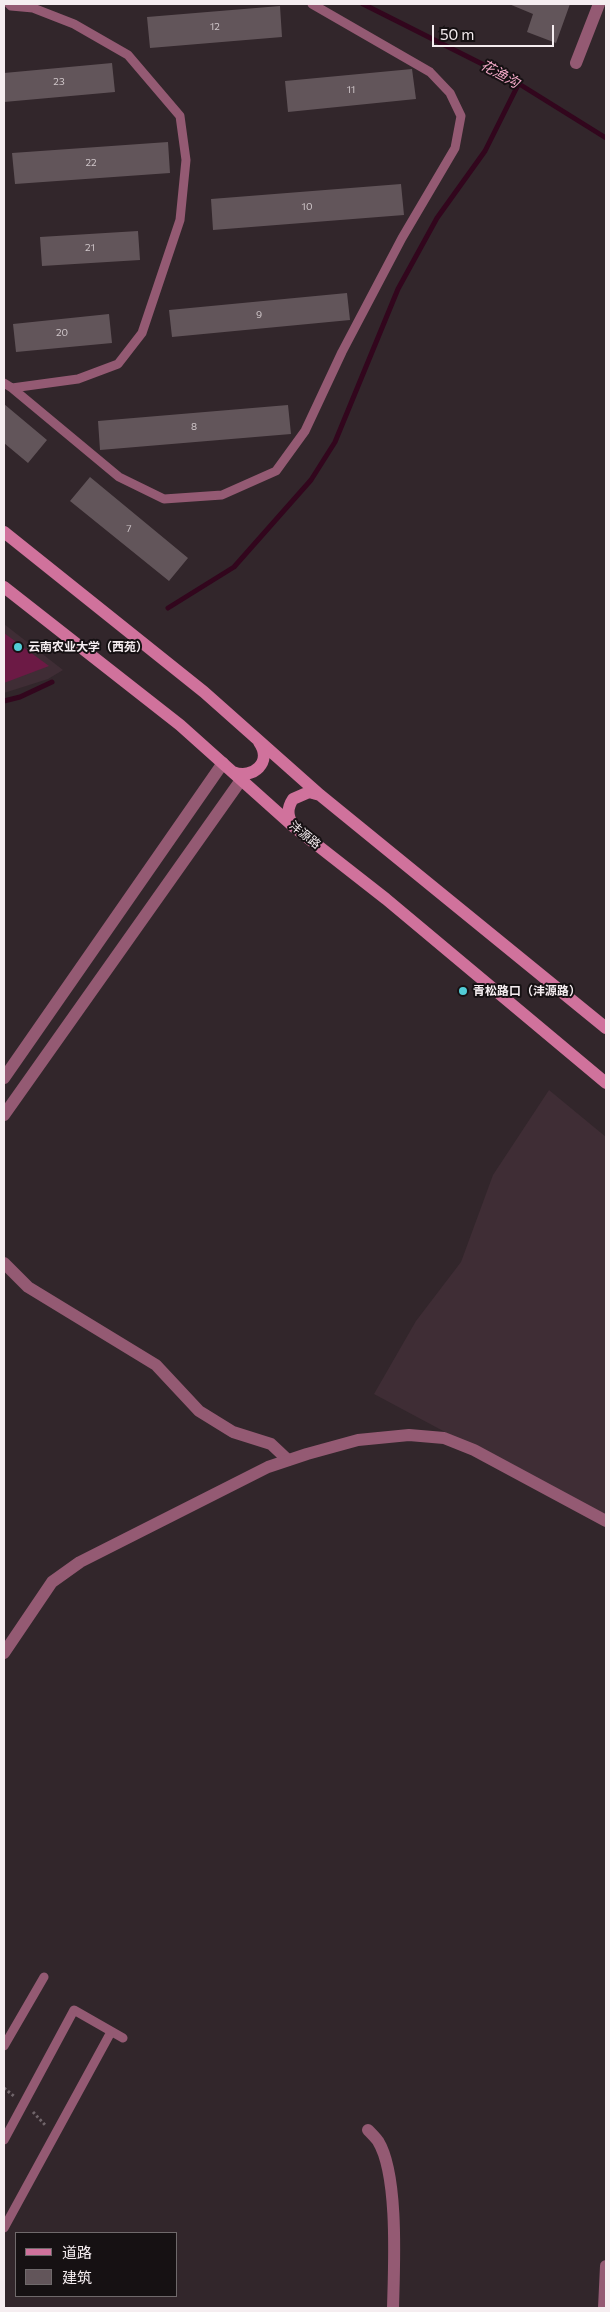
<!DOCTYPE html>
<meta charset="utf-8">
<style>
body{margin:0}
#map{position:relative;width:610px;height:2312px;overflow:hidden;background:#32262b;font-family:Commissioner,"Noto Sans SC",sans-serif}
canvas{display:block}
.frame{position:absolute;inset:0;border:5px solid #f5edf0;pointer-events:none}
.legend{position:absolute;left:15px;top:2232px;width:162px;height:65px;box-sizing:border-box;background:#161113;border:1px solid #6f696b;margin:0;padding:6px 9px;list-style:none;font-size:15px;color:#f5edf0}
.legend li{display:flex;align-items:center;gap:10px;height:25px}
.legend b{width:25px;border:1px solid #6f696b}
.scale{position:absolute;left:432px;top:25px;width:122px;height:22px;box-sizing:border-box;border:2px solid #f5edf0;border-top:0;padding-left:6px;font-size:15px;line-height:18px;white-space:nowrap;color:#f5edf0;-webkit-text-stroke:4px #161113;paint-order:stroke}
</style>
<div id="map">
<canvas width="610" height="2312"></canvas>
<div class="frame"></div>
<ul class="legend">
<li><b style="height:6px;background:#d0729c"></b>道路</li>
<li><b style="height:14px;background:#62555a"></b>建筑</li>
</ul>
<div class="scale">50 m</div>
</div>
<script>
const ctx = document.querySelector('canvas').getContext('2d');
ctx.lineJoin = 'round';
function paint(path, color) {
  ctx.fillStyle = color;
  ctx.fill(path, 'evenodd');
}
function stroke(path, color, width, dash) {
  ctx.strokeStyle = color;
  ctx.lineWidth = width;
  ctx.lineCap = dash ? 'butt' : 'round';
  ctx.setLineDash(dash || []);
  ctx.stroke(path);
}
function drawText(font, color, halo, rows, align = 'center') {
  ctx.font = font + ' Commissioner,"Noto Sans SC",sans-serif';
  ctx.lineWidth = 4;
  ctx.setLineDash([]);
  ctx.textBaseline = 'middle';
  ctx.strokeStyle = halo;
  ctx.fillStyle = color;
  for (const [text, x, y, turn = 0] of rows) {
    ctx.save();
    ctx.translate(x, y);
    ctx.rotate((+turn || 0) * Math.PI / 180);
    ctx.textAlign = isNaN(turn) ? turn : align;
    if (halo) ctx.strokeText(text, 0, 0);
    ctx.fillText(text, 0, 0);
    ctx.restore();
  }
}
paint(new Path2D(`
 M4 624 63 670 48 679 4 693Z
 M549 1090 606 1137V1518L374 1394 416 1321 461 1262 493 1175Z`), '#3f2d35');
paint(new Path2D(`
 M4 633 49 666 4 683Z`), '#6c1a45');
stroke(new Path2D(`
 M363 4 508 77 606 138
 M168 608 234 567 311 480 335 442 398 289 437 218 485 151 519 83
 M4 701 20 697 52 682`), '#32061d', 5);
paint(new Path2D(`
 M509 4H570L556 43 527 32 533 14Z
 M280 6 282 37 150 48 147 17Z
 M112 63 115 92 4 102V73Z
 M412 69 416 99 288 112 285 81Z
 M168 142 170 173 15 184 12 153Z
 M401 184 404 215 213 230 211 199Z
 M138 231 140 260 42 266 40 237Z
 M347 293 350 320 172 337 169 310Z
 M109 314 112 343 16 352 13 324Z
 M4 404 47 440 28 463 4 443Z
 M288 405 291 434 100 450 98 421Z
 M90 477 188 558 169 581 70 501Z`), '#62555a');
stroke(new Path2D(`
 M4 2088 15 2097
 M33 2112 46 2126`), '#70656a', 3, [2.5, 2.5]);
stroke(new Path2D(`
 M4 383 12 388 78 379 118 364 142 333 180 220 186 160 180 116 128 55 74 24 33 8 11 6 9 4
 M12 388 119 477 164 499 222 495 276 471 305 431 342 352 402 238 455 148 461 116 450 93 430 72 312 4
 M4 2046 44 1977
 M4 2140 74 2010 123 2038
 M4 2228 111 2032`), '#945a73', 9);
stroke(new Path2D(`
 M576 63 599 4
 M4 1078 223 763
 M4 1115 241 780
 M4 1263 28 1287 156 1365 199 1411 233 1432 271 1444 288 1460
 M368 2130C371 2133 375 2137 378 2141 399 2175 394 2268 393 2308`), '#945a73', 12);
stroke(new Path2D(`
 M4 1653 52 1582 80 1562 268 1467 307 1454 358 1440 409 1435 444 1438 474 1450 606 1521
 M604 2308 606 2266`), '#945a73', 12);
stroke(new Path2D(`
 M4 532 204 692 320 795 606 1028
 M4 587 180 725 294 827 386 899 606 1083
 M233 772C253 780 273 762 259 742
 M293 825C287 816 287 808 293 799L309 792 320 795`), '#d0729c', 12);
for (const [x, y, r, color] of [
 [18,647,5,"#52ccd6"],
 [463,991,5,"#52ccd6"]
]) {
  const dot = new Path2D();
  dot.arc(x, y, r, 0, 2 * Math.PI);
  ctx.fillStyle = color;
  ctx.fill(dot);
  stroke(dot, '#161113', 2);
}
drawText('10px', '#d0c7ca', null, [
 ["12",215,27],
 ["23",59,82],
 ["11",351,90],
 ["22",91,163],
 ["10",307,207],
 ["21",90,248],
 ["9",259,315],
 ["20",62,333],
 ["8",194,427],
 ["7",129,529]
]);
drawText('bold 12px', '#f5edf0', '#161113', [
 ["云南农业大学（西苑）",28,647],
 ["青松路口（沣源路）",473,991]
], 'left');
drawText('12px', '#f5edf0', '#161113', [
 ["沣源路",305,835,39]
]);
drawText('italic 14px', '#f2a9c7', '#161113', [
 ["花渔沟",500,74,29]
]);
</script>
